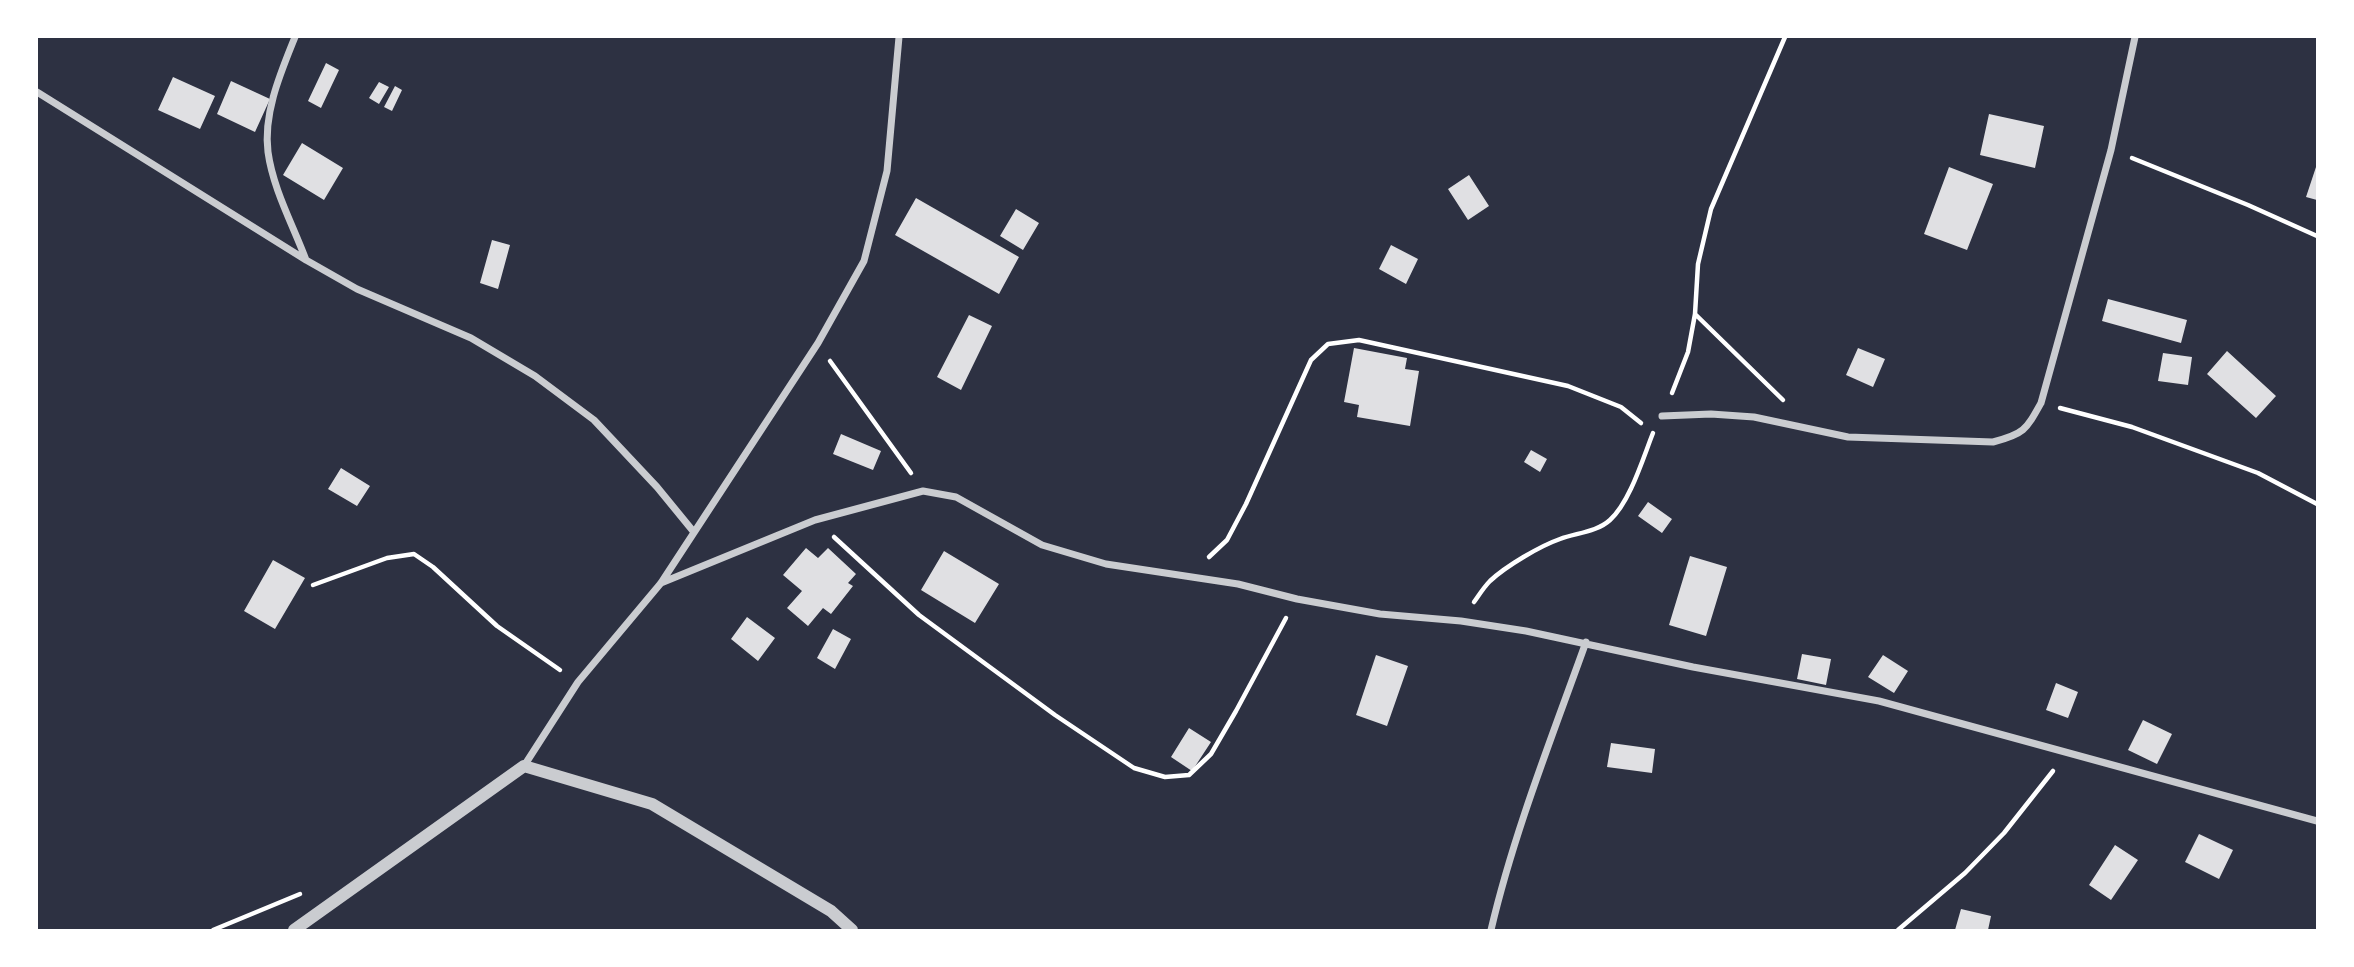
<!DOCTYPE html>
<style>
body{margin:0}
#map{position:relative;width:2354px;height:967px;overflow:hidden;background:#2d3142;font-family:"PT Sans Narrow",sans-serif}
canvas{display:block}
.frame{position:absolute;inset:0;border:38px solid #fff;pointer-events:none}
</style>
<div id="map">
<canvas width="2354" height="967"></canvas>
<div class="frame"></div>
</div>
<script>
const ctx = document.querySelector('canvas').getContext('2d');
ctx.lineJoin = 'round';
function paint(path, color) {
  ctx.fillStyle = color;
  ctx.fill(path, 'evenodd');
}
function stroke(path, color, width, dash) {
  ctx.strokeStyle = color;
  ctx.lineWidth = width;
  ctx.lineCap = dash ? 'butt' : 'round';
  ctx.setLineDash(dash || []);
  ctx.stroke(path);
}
paint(new Path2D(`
 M326 63 339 70 321 108 308 101Z
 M173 77 215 96 200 129 158 110Z
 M231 81 270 99 255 132 217 114Z
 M379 82 389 87 379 104 369 98Z
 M395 86 402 90 392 111 384 107Z
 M1989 114 2044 126 2035 168 1980 155Z
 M302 143 343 168 324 200 283 175Z
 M2317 164V200L2306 197Z
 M1949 167 1993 184 1967 250 1924 234Z
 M1469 175 1489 206 1468 220 1448 189Z
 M916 198 1019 257 999 294 895 235Z
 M1016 209 1039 223 1023 250 1000 236Z
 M492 240 510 245 498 289 480 283Z
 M1391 245 1418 259 1406 284 1379 269Z
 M2108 299 2187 320 2181 343 2102 321Z
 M969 315 992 326 961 390 937 377Z
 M1354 348 1407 358 1405 369 1419 371 1410 426 1357 417 1359 405 1344 402Z
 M1858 348 1885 359 1873 387 1846 375Z
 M2227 351 2276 396 2256 418 2207 374Z
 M2163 353 2192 357 2188 385 2158 381Z
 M841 434 881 451 873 470 833 454Z
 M1531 450 1547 459 1540 472 1524 462Z
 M341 468 370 486 357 506 328 489Z
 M1648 502 1672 519 1662 533 1638 516Z
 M806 548 818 558 828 548 856 574 848 583 853 586 831 614 823 608 808 626 787 608 802 591 783 575Z
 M944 551 999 584 975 623 921 590Z
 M1690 556 1727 567 1706 636 1669 625Z
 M273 560 305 578 275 629 244 611Z
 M747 617 775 638 758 661 731 639Z
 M833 629 851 639 835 669 817 658Z
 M1802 654 1831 659 1826 685 1797 679Z
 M1376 655 1408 666 1387 726 1356 715Z
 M1883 655 1908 671 1894 693 1868 677Z
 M2056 683 2078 692 2068 718 2046 710Z
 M2143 720 2172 734 2157 764 2128 750Z
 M1189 728 1211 742 1192 771 1171 757Z
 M1611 743 1655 749 1652 773 1607 767Z
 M2199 834 2233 850 2219 879 2185 862Z
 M2115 845 2138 860 2111 900 2089 885Z
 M1961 909 1991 916 1988 930H1955Z`), '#e0e0e3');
stroke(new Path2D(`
 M2132 158 2248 205 2317 236
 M1695 314 1783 400
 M830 361 911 473
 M1672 393 1688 352 1695 314 1698 264 1711 209 1785 37
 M2060 408 2132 427 2258 473 2317 504
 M834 537 919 615 1055 715 1134 768 1165 777 1189 775 1211 754 1236 711 1286 618
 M1209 557 1227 540 1246 504 1311 360 1328 344 1359 340 1568 386 1621 407 1641 423
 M313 585 387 558 414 554 433 567 497 626 560 670
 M1474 602C1479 595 1484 587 1490 581 1506 566 1540 546 1560 539 1576 533 1597 532 1610 520 1630 502 1643 458 1653 433
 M213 930 300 894
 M1898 930 1965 873 2004 833 2053 771`), '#fff', 4.5);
stroke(new Path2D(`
 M295 37C281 72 263 113 268 152 273 189 293 225 306 260
 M37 92 306 260 357 289 471 338 535 376 594 420 657 487 693 531
 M1662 416 1711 414 1754 417 1848 437 1993 442C2024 434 2026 430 2041 403L2111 150 2135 37
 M661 583 815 520 923 491 956 497 1042 545 1106 564 1238 584 1297 599 1380 614 1461 621 1526 631 1693 667 1879 701 2317 821
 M524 766 578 682 661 583 818 343 864 261 887 171 899 37
 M1491 930C1514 832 1552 737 1586 642`), '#caccd0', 7);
stroke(new Path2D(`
 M294 930 524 766 652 804 831 911 852 930`), '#caccd0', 12);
</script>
